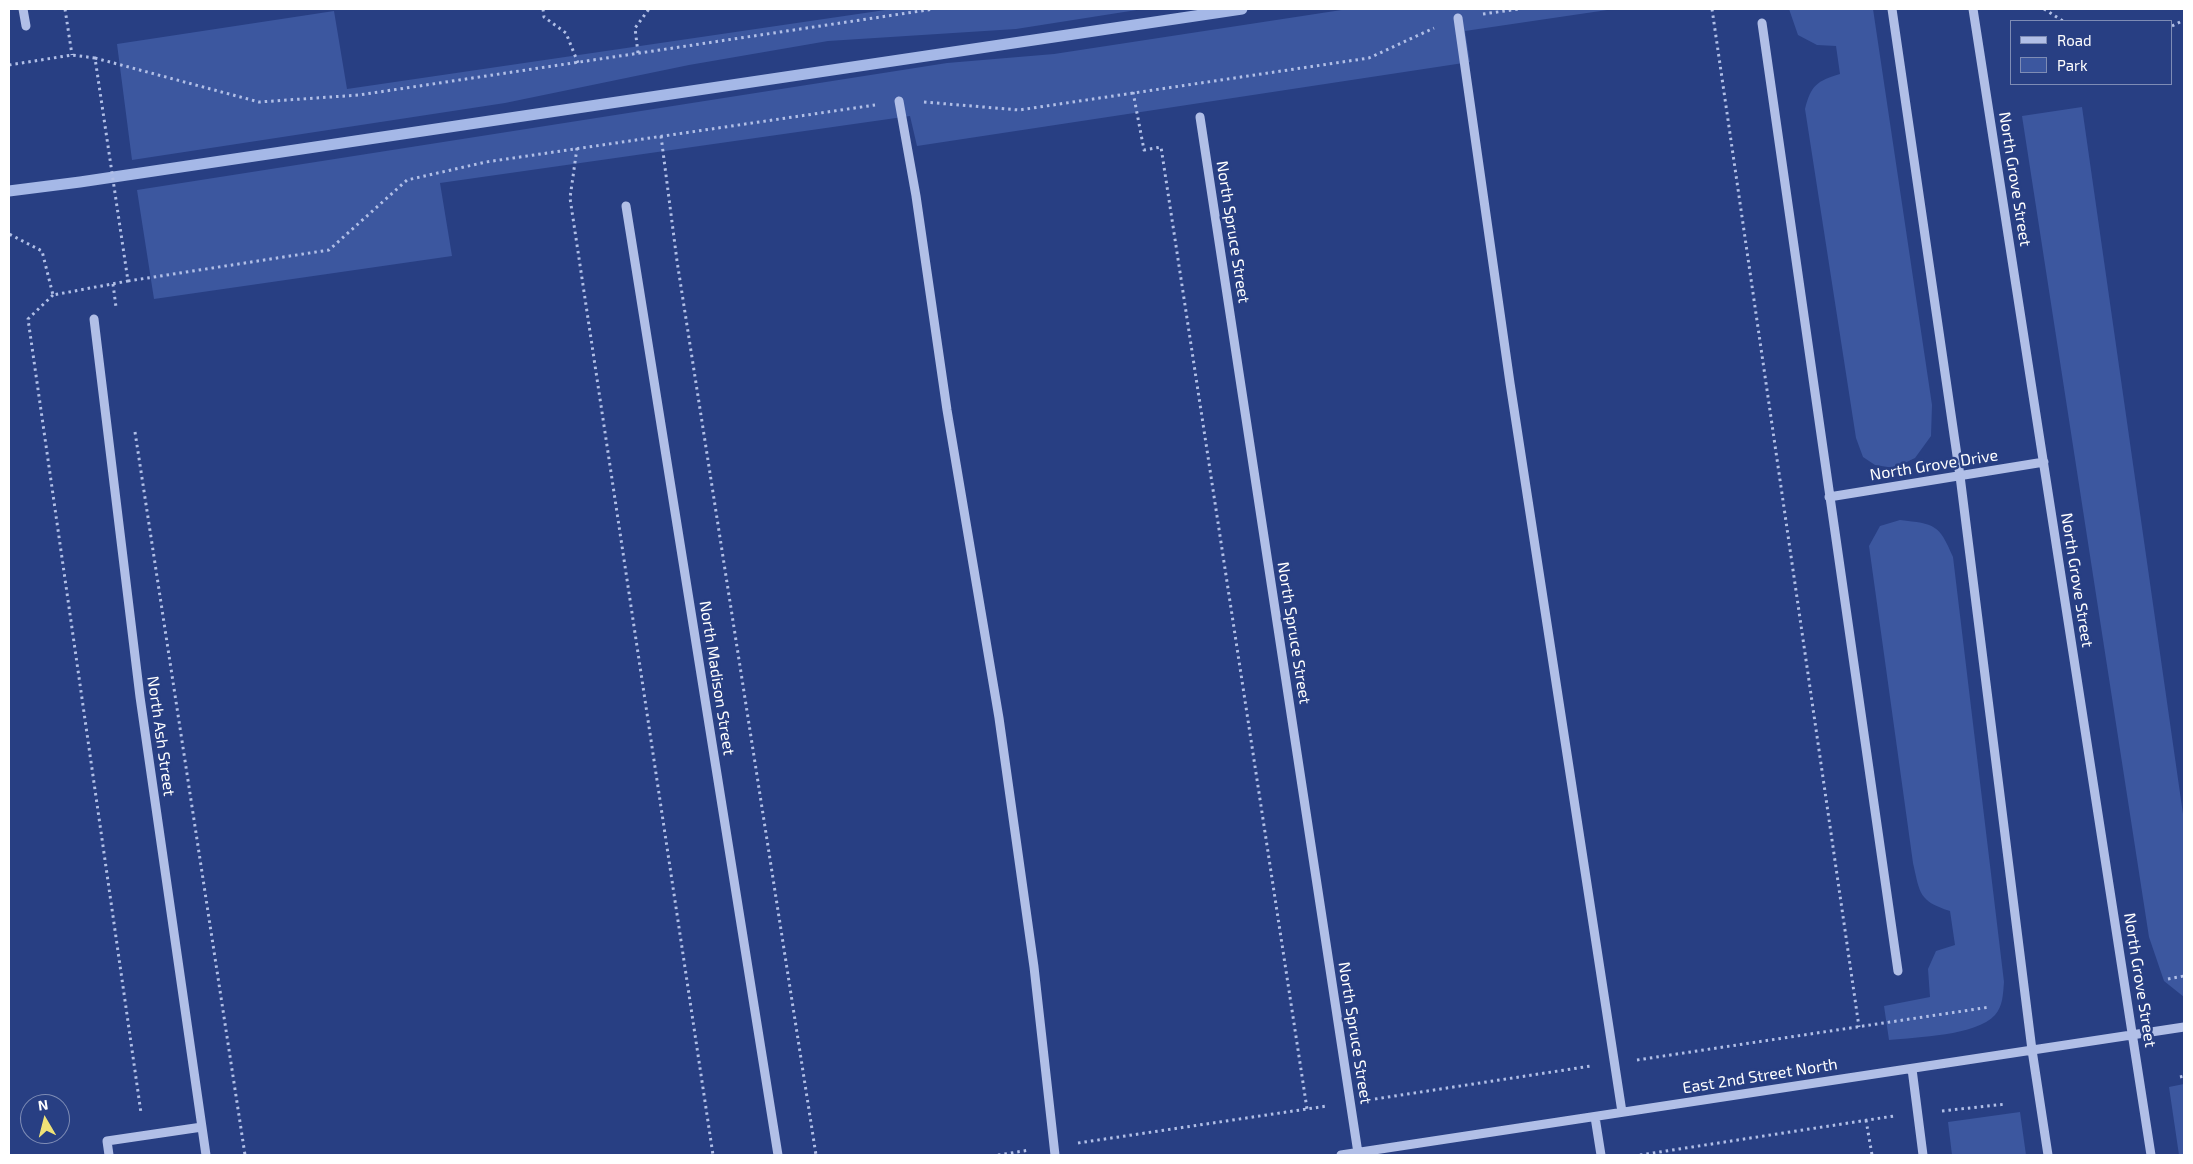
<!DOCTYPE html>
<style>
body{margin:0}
#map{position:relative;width:2193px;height:1164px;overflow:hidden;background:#283f83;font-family:"Exo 2",sans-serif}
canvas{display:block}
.frame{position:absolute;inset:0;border:10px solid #fff;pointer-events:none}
.legend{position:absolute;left:2010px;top:20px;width:162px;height:65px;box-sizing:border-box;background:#283f83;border:1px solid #7e8cb5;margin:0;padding:6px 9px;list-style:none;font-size:15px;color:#fff}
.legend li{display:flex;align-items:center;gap:10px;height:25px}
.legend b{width:25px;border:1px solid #7e8cb5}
.north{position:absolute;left:20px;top:1094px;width:50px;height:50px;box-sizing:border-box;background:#283f83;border:1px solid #7e8cb5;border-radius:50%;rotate:352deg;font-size:14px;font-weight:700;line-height:20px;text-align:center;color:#fff}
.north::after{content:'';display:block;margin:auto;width:18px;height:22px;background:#efe277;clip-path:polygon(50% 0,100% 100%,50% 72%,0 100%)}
</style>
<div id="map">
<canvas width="2193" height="1164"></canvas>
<div class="frame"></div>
<ul class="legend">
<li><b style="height:6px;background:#b1bfe7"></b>Road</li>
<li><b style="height:14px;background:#3c579f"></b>Park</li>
</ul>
<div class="north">N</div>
</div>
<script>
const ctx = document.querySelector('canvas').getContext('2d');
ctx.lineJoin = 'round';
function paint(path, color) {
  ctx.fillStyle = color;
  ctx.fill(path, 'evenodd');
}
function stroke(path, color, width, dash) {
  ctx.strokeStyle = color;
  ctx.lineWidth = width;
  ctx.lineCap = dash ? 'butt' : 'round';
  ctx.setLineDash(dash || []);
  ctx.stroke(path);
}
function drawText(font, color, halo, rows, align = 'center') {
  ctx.font = font + ' "Exo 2",sans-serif';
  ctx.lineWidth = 5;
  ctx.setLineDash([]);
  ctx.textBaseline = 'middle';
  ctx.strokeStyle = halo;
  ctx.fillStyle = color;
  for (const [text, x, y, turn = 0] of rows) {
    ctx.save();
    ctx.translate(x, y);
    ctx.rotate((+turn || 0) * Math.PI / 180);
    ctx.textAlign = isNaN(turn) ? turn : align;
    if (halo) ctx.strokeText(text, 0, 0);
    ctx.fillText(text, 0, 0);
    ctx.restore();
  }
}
paint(new Path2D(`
 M892 9H1143L1016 29 828 41 689 65 505 103 132 160 117 44 334 11 347 89Z
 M1348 9H1614L1465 31 1470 62 917 146 910 116 440 183 452 256 154 299 137 190 947 63 1054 54Z
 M1789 9H1873L1932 405 1931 436 1915 458 1894 468 1875 465 1863 457 1856 438 1805 109C1811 85 1817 81 1840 74L1836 46 1817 45 1798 35Z
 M2082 107 2184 821V997L2164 981 2149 937 2022 116Z
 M1900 520C1935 524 1939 524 1953 557L2004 982C2003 994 2003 1006 1995 1015 1976 1036 1917 1037 1889 1040L1884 1006 1930 997 1928 969 1936 951 1955 945 1950 911C1919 901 1920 894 1913 863L1869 546 1880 526Z
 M2184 1084V1155H2179L2169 1087Z
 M2020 1112 2026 1155H1952L1948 1122Z`), '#3c579f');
stroke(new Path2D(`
 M9 191 80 182 1242 9`), '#a5b8e7', 11);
stroke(new Path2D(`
 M65 9 72 55
 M543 9 544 17 566 33 578 63
 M1712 9 1859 1027
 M2044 9 2063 21
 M1483 14 1519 9
 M2172 26 2184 20
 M638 53 635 28 649 9
 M95 58 259 102 359 95 934 9
 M9 65 72 55 95 58 128 281 53 295 42 251 9 234
 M1133 92 1144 150 1161 147 1307 1109
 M924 102 1019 110 1369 58 1434 28
 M661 136 677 261 816 1155
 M577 148 570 198 713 1155
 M128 281 329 250 407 180 486 162 875 105
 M113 284 116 307
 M53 295 28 319 141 1113
 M135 432 245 1155
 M2168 979 2184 976
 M1637 1060 1990 1007
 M2180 1077 2184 1076
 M1375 1099 1591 1066
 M1942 1111 2006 1104
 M1866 1120 1872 1155
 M1078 1143 1327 1106
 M998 1155 1030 1150
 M1640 1155 1894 1116`), '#b1bfe7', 3, [2.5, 4]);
stroke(new Path2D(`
 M23 9 26 26
 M1892 9 1960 476 2032 1050 2048 1155
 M1973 9 2151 1155
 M1458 18 1510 383 1622 1112
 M1762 23 1898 971
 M899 101 916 196 947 410 999 718 1034 967 1055 1155
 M1200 117 1358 1153
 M626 206 778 1155
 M94 319 140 697 206 1155
 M1829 497 2044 462
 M1912 1069 1923 1155
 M1595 1117 1601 1155
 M109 1155 107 1141 202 1127
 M1341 1155 2184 1027`), '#b1bfe7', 9);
drawText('16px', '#fff', '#283f83', [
 ["North Grove Street",2015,179,81],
 ["North Spruce Street",1233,232,81],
 ["North Grove Drive",1934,465,-9],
 ["North Grove Street",2077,580,81],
 ["North Spruce Street",1294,633,81],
 ["North Madison Street",717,678,81],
 ["North Ash Street",161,736,82],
 ["North Grove Street",2140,980,81],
 ["North Spruce Street",1355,1033,81],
 ["East 2nd Street North",1760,1076,-9]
]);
</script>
